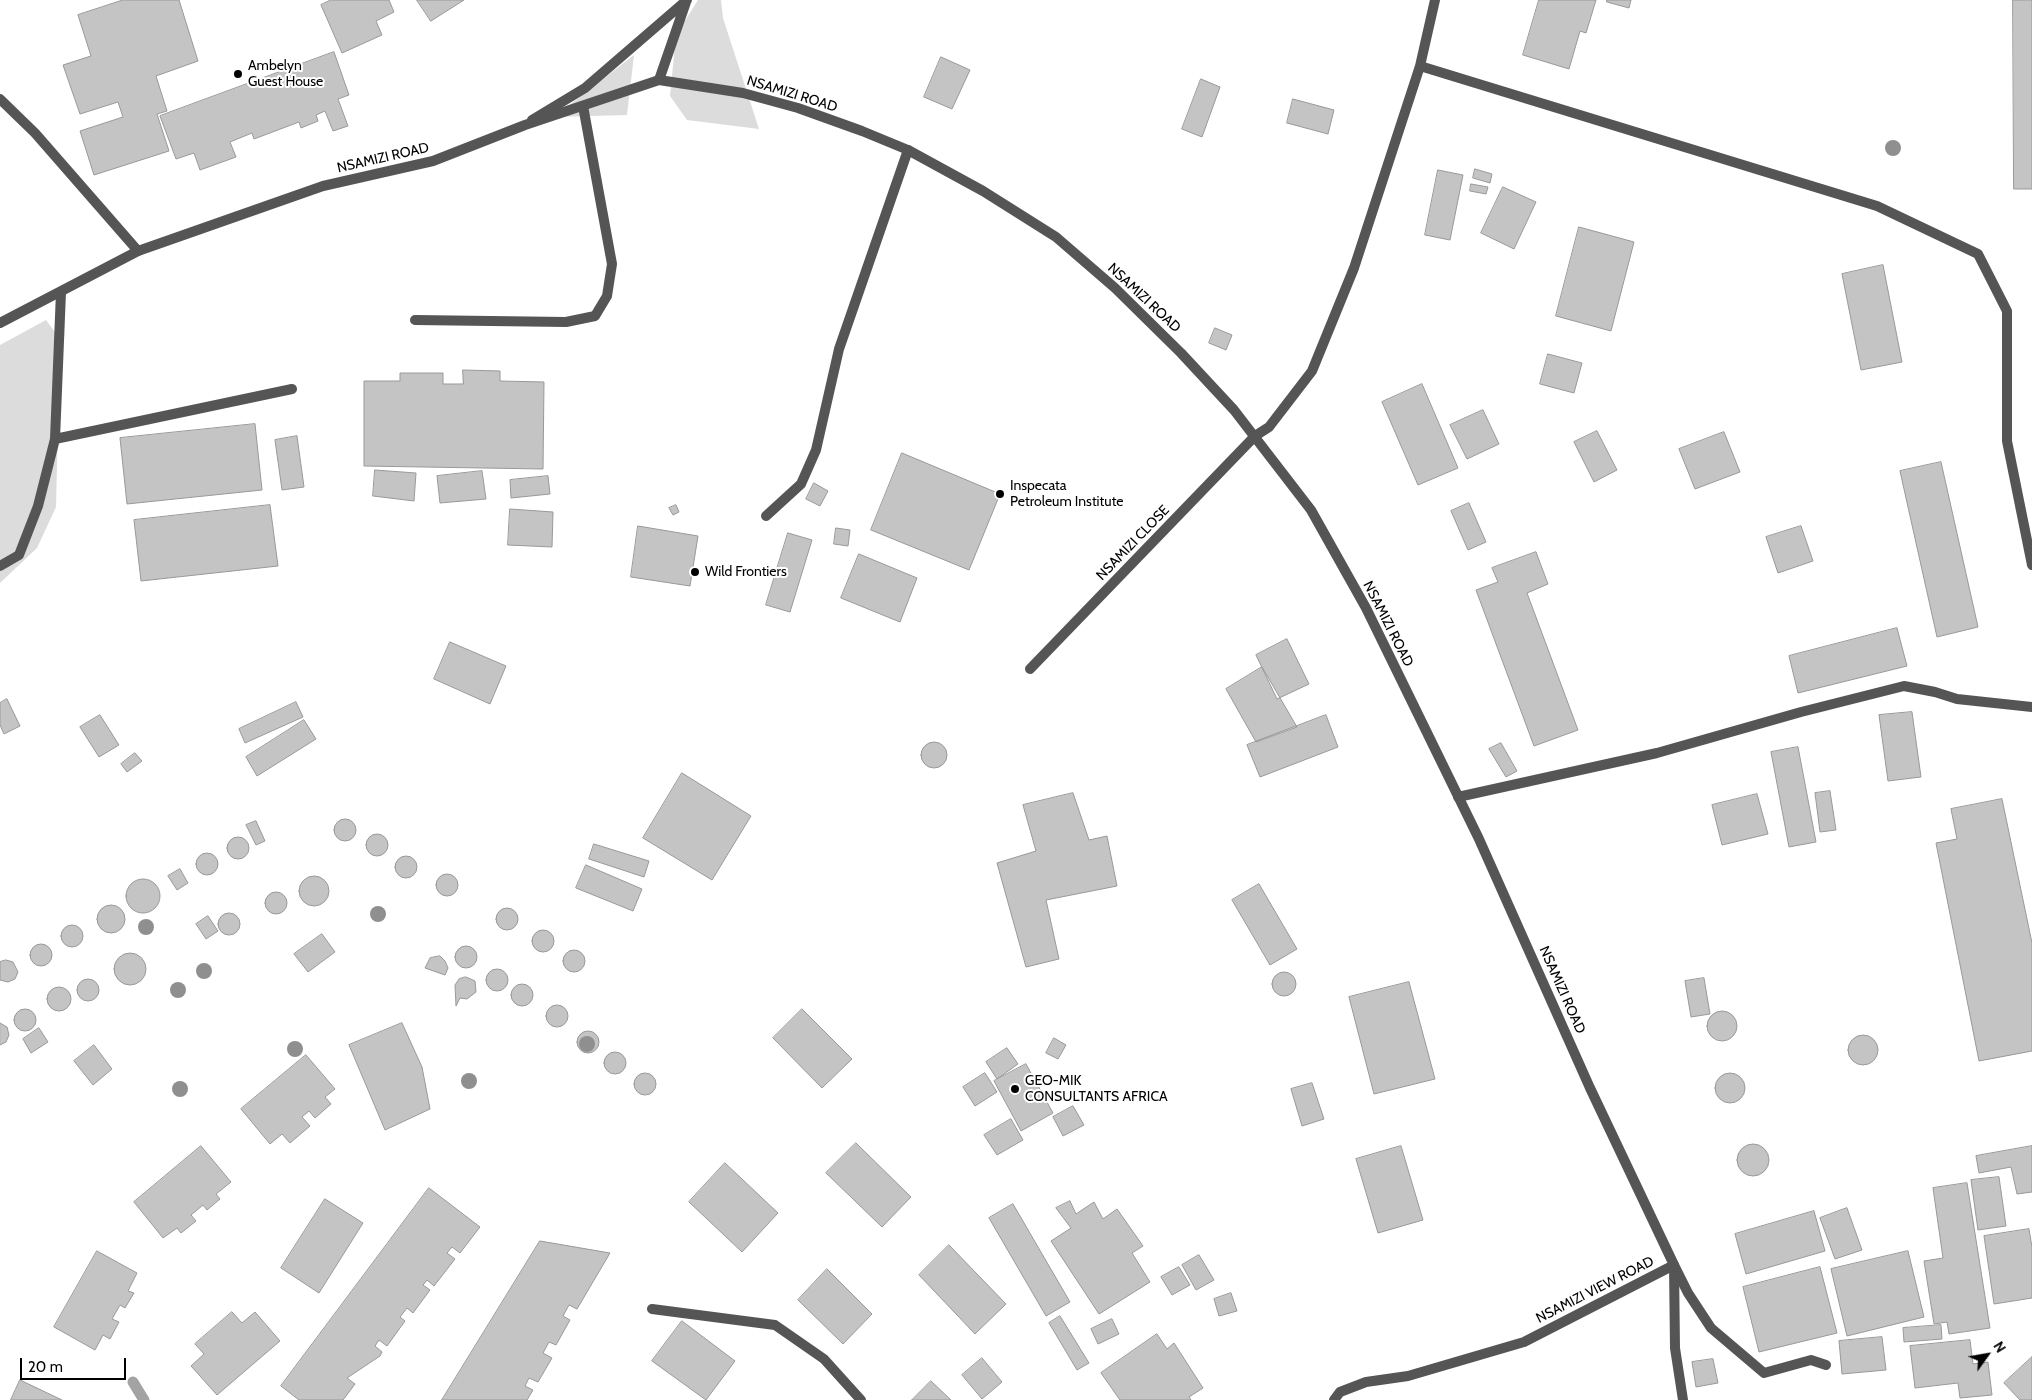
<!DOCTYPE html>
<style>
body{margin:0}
#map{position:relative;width:2032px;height:1400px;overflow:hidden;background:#fff;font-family:Cabin,sans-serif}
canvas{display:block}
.north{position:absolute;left:1962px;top:1330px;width:50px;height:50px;-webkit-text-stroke:4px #fff;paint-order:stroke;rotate:58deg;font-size:14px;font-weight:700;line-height:20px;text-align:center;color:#000}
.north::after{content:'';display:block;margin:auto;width:18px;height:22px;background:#000;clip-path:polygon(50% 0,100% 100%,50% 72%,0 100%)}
.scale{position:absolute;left:20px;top:1358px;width:106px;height:22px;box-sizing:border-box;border:2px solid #000;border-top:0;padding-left:6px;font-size:15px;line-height:18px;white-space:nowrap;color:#000;-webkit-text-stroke:4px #fff;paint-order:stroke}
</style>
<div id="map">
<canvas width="2032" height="1400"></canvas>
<div class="north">N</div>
<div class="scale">20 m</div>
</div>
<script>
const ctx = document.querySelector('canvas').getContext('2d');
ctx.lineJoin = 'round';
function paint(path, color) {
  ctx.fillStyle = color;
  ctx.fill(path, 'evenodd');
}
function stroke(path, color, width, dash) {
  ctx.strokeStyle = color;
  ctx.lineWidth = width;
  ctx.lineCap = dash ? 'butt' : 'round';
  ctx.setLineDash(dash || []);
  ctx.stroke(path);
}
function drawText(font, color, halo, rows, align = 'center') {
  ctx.font = font + ' Cabin,sans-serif';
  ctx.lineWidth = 4;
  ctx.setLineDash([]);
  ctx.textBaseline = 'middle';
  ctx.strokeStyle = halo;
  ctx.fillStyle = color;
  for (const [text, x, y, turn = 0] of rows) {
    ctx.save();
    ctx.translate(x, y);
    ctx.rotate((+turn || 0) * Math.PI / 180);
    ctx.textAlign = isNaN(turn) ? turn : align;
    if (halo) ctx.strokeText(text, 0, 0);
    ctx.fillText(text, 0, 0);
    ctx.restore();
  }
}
paint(new Path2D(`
 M698 0H721L723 18 759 129 687 120 670 96 676 35Z
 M634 55 627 115 554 117Z
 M46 320 60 339 56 507 37 548 0 583V345Z`), '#dcdcdc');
stroke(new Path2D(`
 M133 1382 144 1400`), '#a3a3a3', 11);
const building = new Path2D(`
 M123 0H179L198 61 156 76 167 111 157 114 169 151 94 175 80 131 123 117 118 102 80 114 63 65 91 56 78 15Z
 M331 0H389L394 12 376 21 382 35 342 53 321 5Z
 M417 0H464L431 21Z
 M1539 0H1596L1586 33 1580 31 1569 69 1523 55Z
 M1607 0H1631L1629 8 1607 2Z
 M2013 0H2032V189H2014Z
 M334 52 349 95 338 99 348 126 333 131 325 111 316 115 318 121 301 128 299 122 254 139 252 133 230 142 236 157 200 170 194 153 176 159 160 116Z
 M941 57 970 70 952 109 924 97Z
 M1201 79 1220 87 1202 137 1182 129Z
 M1293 99 1334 110 1328 134 1287 123Z
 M1475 169 1492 174 1490 183 1473 178Z
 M1438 170 1463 175 1450 240 1425 235Z
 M1471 184 1488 187 1486 194 1470 191Z
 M1503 187 1536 202 1514 249 1481 233Z
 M1579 227 1634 242 1611 331 1556 316Z
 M1883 265 1902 362 1861 370 1842 274Z
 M1215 328 1232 335 1226 350 1209 343Z
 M1548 354 1582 363 1574 393 1540 384Z
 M463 370 500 371V381L544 382 543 469 364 466V381H400V373H443V384H463Z
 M1422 384 1458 468 1418 485 1382 402Z
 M1483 410 1499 444 1467 459 1450 425Z
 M255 424 262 490 127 504 120 438Z
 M1597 431 1617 470 1594 482 1574 442Z
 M1724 432 1740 472 1695 489 1679 449Z
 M297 436 304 487 282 490 275 440Z
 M902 453 1000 494 969 570 871 530Z
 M1941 462 1978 627 1937 637 1900 471Z
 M375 470 416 473 414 501 373 496Z
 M482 471 486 499 440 503 437 476Z
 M548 476 550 494 511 498 510 480Z
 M814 483 828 491 820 506 806 499Z
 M1469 503 1486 542 1468 550 1451 511Z
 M270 505 278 566 141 581 134 520Z
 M676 505 679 512 673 515 669 508Z
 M510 509 553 512 552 547 508 545Z
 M638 526 698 536 690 586 631 577Z
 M1801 526 1813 561 1778 573 1766 537Z
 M836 528 850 530 848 546 834 544Z
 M788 533 812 540 790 612 766 605Z
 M1536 552 1548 584 1527 593 1578 730 1534 746 1476 590 1498 582 1492 568Z
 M859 554 917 578 900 622 841 598Z
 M1897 628 1907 666 1798 693 1789 656Z
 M1287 639 1309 684 1277 699 1256 655Z
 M450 642 506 666 490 704 434 679Z
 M1262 667 1297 727 1256 742 1226 689Z
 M7 699 20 726 4 734 0 725V703Z
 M296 702 303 717 245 743 239 729Z
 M1912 712 1921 777 1888 781 1879 715Z
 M100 715 119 745 99 757 80 727Z
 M1326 715 1338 747 1260 777 1247 745Z
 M304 720 316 739 257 776 246 757Z
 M921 755a13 13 0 1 1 26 0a13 13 0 1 1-26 0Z
 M1501 743 1517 771 1506 777 1489 749Z
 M1798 747 1816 842 1789 847 1771 752Z
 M135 753 142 761 127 772 121 764Z
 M682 773 751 816 712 880 643 838Z
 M1830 791 1836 830 1820 832 1815 793Z
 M1073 793 1089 840 1107 836 1117 886 1046 900 1059 959 1026 967 997 863 1036 851 1023 805Z
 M1757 794 1768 834 1722 845 1712 805Z
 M2002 799 2032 943V1051L1979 1061 1936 843 1957 839 1951 809Z
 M334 830a11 11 0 1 1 22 0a11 11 0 1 1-22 0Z
 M256 821 265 841 256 845 246 825Z
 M366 845a11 11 0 1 1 22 0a11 11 0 1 1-22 0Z
 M227 848a11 11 0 1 1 22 0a11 11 0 1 1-22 0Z
 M594 844 649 861 644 877 589 859Z
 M196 864a11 11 0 1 1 22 0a11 11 0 1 1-22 0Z
 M395 867a11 11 0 1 1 22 0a11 11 0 1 1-22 0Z
 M586 865 642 889 633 911 576 888Z
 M180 869 188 883 177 890 168 876Z
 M436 885a11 11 0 1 1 22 0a11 11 0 1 1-22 0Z
 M299 891a15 15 0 1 1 30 0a15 15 0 1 1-30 0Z
 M126 896a17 17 0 1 1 34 0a17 17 0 1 1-34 0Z
 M1259 884 1297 949 1270 965 1232 900Z
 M265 903a11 11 0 1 1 22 0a11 11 0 1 1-22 0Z
 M97 919a14 14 0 1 1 28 0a14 14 0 1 1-28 0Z
 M496 919a11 11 0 1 1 22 0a11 11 0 1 1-22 0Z
 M218 924a11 11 0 1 1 22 0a11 11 0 1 1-22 0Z
 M208 916 218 931 206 939 196 924Z
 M61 936a11 11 0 1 1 22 0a11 11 0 1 1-22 0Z
 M532 941a11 11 0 1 1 22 0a11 11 0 1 1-22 0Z
 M322 934 335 952 308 972 294 954Z
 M30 955a11 11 0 1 1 22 0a11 11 0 1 1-22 0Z
 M455 957a11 11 0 1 1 22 0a11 11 0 1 1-22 0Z
 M563 961a11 11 0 1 1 22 0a11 11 0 1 1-22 0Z
 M114 969a16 16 0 1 1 32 0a16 16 0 1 1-32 0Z
 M440 956 445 961 448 968 445 975 425 968 430 958Z
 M6 960 13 962 18 972 15 979 8 982 0 980V962Z
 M486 980a11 11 0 1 1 22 0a11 11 0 1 1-22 0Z
 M1272 984a12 12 0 1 1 24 0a12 12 0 1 1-24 0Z
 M466 977 475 981 476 992 467 999 460 998 456 1006 455 985 459 979Z
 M1704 978 1710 1014 1691 1017 1685 981Z
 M77 990a11 11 0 1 1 22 0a11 11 0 1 1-22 0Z
 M1409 982 1435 1079 1374 1094 1349 997Z
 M511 995a11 11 0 1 1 22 0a11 11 0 1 1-22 0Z
 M47 999a12 12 0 1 1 24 0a12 12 0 1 1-24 0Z
 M546 1016a11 11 0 1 1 22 0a11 11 0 1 1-22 0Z
 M14 1020a11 11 0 1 1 22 0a11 11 0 1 1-22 0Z
 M802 1009 852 1059 822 1088 773 1038Z
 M1707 1026a15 15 0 1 1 30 0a15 15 0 1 1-30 0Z
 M0 1023 7 1027 9 1035 6 1042 0 1045Z
 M402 1023 422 1067 430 1109 385 1130 349 1045Z
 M39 1028 48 1042 31 1053 23 1039Z
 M577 1042a11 11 0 1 1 22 0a11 11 0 1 1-22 0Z
 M1848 1050a15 15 0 1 1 30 0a15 15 0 1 1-30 0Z
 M1054 1038 1066 1045 1058 1059 1046 1053Z
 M94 1045 112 1069 93 1085 74 1061Z
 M1007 1048 1018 1064 997 1079 986 1062Z
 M604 1063a11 11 0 1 1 22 0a11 11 0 1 1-22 0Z
 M306 1055 335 1089 325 1097 331 1104 315 1118 309 1111 302 1117 310 1126 290 1143 282 1134 270 1144 241 1109Z
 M1026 1064 1053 1113 1021 1131 994 1081Z
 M1715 1088a15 15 0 1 1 30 0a15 15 0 1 1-30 0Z
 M634 1084a11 11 0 1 1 22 0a11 11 0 1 1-22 0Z
 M985 1073 997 1092 975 1106 963 1087Z
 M1312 1083 1324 1119 1302 1126 1291 1089Z
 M1073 1106 1084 1125 1063 1136 1053 1117Z
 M1011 1119 1023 1140 997 1155 984 1135Z
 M856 1143 911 1197 882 1227 826 1173Z
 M1737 1160a16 16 0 1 1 32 0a16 16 0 1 1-32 0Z
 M201 1146 231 1182 216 1194 220 1199 207 1210 203 1205 191 1215 196 1221 181 1233 177 1228 163 1238 134 1202Z
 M1401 1146 1423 1220 1378 1233 1356 1159Z
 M2032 1146V1192L2017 1194 2011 1167 1979 1173 1976 1156Z
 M725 1163 778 1213 742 1252 689 1202Z
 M1999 1177 2006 1226 1978 1230 1971 1180Z
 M1967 1183 1990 1328 1949 1334 1947 1322 1934 1324 1924 1261 1943 1258 1933 1188Z
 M429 1188 480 1227 460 1253 452 1247 447 1253 455 1259 434 1286 427 1280 423 1285 430 1290 413 1313 407 1308 400 1317 405 1321 387 1346 379 1340 375 1346 382 1352 380 1356 347 1378 355 1384 343 1400H299L281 1386Z
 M325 1199 363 1223 319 1293 281 1268Z
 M1070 1201 1076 1214 1094 1202 1103 1219 1117 1209 1143 1246 1132 1253 1150 1282 1099 1314 1051 1241 1071 1228 1056 1208Z
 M1013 1204 1070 1302 1046 1316 989 1218Z
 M1847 1208 1862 1250 1835 1259 1820 1218Z
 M1814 1211 1825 1251 1746 1274 1735 1234Z
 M2029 1229 2032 1247V1298L1994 1304 1984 1236Z
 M540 1241 610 1253 577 1309 569 1305 563 1316 570 1320 556 1345 549 1342 543 1353 552 1358 538 1382 529 1378 525 1386 533 1390 527 1400H442Z
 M949 1245 1006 1304 975 1334 919 1275Z
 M97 1251 137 1273 128 1291 134 1293 125 1308 120 1305 112 1319 119 1322 110 1339 103 1335 95 1350 54 1327Z
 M1908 1251 1924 1317 1847 1336 1831 1269Z
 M1199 1255 1214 1280 1196 1290 1182 1265Z
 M1179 1267 1190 1285 1172 1295 1161 1277Z
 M1820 1267 1837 1333 1759 1352 1743 1287Z
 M827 1269 872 1314 843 1344 798 1300Z
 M1231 1293 1237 1311 1219 1316 1214 1299Z
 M232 1312 242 1323 255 1312 280 1341 217 1395 191 1366 204 1354 195 1344Z
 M1060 1316 1089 1363 1077 1370 1049 1323Z
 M1112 1319 1119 1334 1098 1344 1091 1329Z
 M682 1321 735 1361 706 1400 652 1361Z
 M1941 1325 1942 1339 1904 1342 1903 1328Z
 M1157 1334 1167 1349 1174 1343 1203 1388 1189 1397 1191 1400H1120L1101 1373Z
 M1882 1337 1886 1370 1842 1374 1839 1341Z
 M1970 1340 1973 1364 1988 1362 1992 1395 1960 1398 1958 1383 1915 1388 1910 1346Z
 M2032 1357V1400H2020L2004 1383Z
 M982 1358 1002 1382 982 1399 962 1375Z
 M1713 1359 1718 1383 1696 1387 1692 1362Z
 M20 1380 62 1400H11Z
 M931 1381 951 1400H912Z`);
paint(building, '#c4c4c4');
stroke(building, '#999', 1);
stroke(new Path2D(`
 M1420 66 1877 206 1978 254 2007 311V441L2032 565
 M659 80 686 2
 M0 99 35 133 138 251
 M532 120 585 88 687 0
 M415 320 566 322 595 316 607 296 612 264 583 106
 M55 439 292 389
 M766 516 801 484 816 450 839 349 908 150
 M0 566 19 555 38 506 55 439 61 292
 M1030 669 1255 436 1269 427 1312 371 1354 268 1420 66 1435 0
 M1458 797 1657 753 1801 712 1904 686 1935 692 1957 699 2032 707
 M652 1309 775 1325 824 1359 861 1400
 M1334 1400 1340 1392 1366 1382 1408 1376 1524 1342 1674 1265 1688 1293 1711 1328 1764 1373 1811 1360 1826 1365`), '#555', 10);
stroke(new Path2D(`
 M0 323 138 251 323 186 433 161 525 125 659 80 743 93 798 108 862 131 908 150 983 191 1056 237 1115 288 1181 353 1234 410 1311 510 1366 608 1479 839 1590 1088 1674 1265 1675 1348 1683 1400`), '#555', 10);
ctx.fillStyle = '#8f8f8f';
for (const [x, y] of [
 [1893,148],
 [378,914],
 [146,927],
 [204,971],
 [178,990],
 [587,1044],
 [295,1049],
 [469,1081],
 [180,1089]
]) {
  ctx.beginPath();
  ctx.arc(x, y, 8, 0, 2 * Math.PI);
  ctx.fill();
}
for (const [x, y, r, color] of [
 [238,74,5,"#000"],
 [1000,494,5,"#000"],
 [695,572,5,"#000"],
 [1015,1089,5,"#000"]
]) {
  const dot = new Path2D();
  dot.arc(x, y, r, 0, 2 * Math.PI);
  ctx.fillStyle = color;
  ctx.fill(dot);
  stroke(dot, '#fff', 2);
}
drawText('14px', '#000', '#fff', [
 ["Ambelyn",248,66],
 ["Guest House",248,82],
 ["Inspecata",1010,486],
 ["Petroleum Institute",1010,502],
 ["Wild Frontiers",705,572],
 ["GEO-MIK",1025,1081],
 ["CONSULTANTS AFRICA",1025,1097]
], 'left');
drawText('14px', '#000', '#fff', [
 ["NSAMIZI ROAD",792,94,17],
 ["NSAMIZI ROAD",383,158,-13],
 ["NSAMIZI ROAD",1144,298,43],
 ["NSAMIZI CLOSE",1133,543,-46],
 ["NSAMIZI ROAD",1388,624,63],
 ["NSAMIZI ROAD",1562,990,66],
 ["NSAMIZI VIEW ROAD",1595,1290,-27]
]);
</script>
